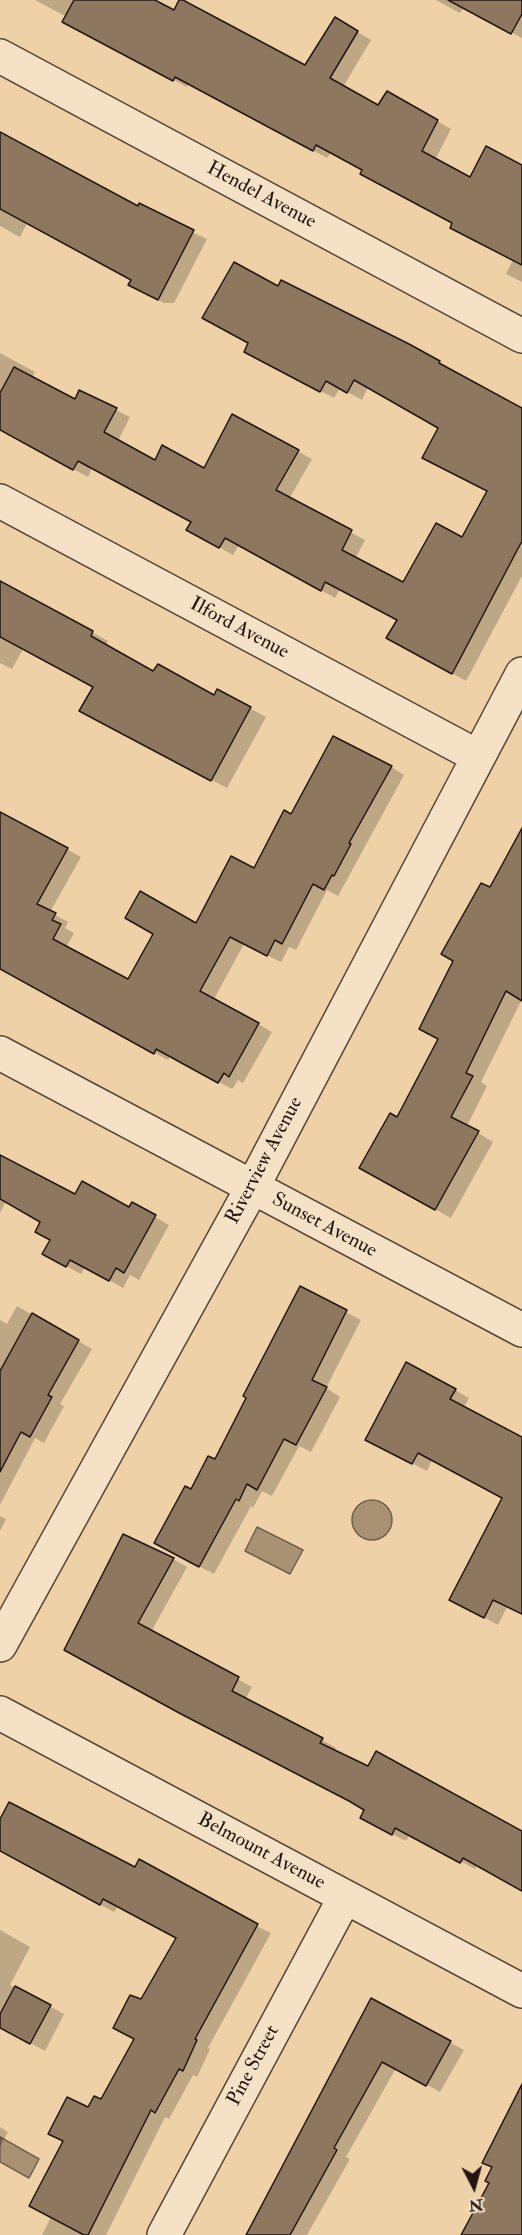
<!DOCTYPE html>
<style>
body{margin:0}
#map{position:relative;width:522px;height:2235px;overflow:hidden;background:#eed1a7;font-family:"IM FELL Double Pica",serif}
canvas{display:block}
.north{position:absolute;left:444px;top:2157px;width:60px;height:60px;-webkit-text-stroke:4px #f4e1c6;paint-order:stroke;rotate:174deg;font-size:16px;font-weight:700;line-height:24px;text-align:center;color:#231610}
.north::after{content:'';display:block;margin:auto;width:21px;height:27px;background:#231610;clip-path:polygon(50% 0,100% 100%,50% 72%,0 100%)}
</style>
<div id="map">
<canvas width="522" height="2235"></canvas>
<div class="north">N</div>
</div>
<script>
const ctx = document.querySelector('canvas').getContext('2d');
ctx.lineJoin = 'round';
function paint(path, color) {
  ctx.fillStyle = color;
  ctx.fill(path, 'evenodd');
}
function stroke(path, color, width, dash) {
  ctx.strokeStyle = color;
  ctx.lineWidth = width;
  ctx.lineCap = dash ? 'butt' : 'round';
  ctx.setLineDash(dash || []);
  ctx.stroke(path);
}
function drawText(font, color, halo, rows, align = 'center') {
  ctx.font = font + ' "IM FELL Double Pica",serif';
  ctx.lineWidth = 6;
  ctx.setLineDash([]);
  ctx.textBaseline = 'middle';
  ctx.strokeStyle = halo;
  ctx.fillStyle = color;
  for (const [text, x, y, turn = 0] of rows) {
    ctx.save();
    ctx.translate(x, y);
    ctx.rotate((+turn || 0) * Math.PI / 180);
    ctx.textAlign = isNaN(turn) ? turn : align;
    if (halo) ctx.strokeText(text, 0, 0);
    ctx.fillText(text, 0, 0);
    ctx.restore();
  }
}
const water = new Path2D(`
 M352 1520a20 20 0 1 1 40 0a20 20 0 1 1-40 0Z
 M257 1527 303 1550 290 1574 245 1551Z
 M0 2137 39 2159 29 2178 0 2162Z`);
paint(water, '#a99174');
stroke(water, '#73604c', 1.5);
paint(new Path2D(`
 M35 0H152L174 12 182 0 306 67 349 27 371 40 343 87 379 107 387 93 451 129 435 160 471 179 522 167V282L506 274 513 260 364 170 331 152 327 158 189 83 187 87 78 29 67 17Z
 M436 0H522V38L464 7 460 13Z
 M0 134 138 208 207 239 174 303H164L144 292 133 279 27 223 20 237 0 226Z
 M279 288 409 346 522 408V576L466 681 388 637 398 620 340 589 335 598 239 545 233 555 188 530 193 522 92 468 88 477 19 439 0 422V353L35 372 32 378 75 401 80 392 130 417 118 441 155 462 205 470 232 416 312 459 289 499 365 540 355 559 404 584 462 539 488 491 440 428 368 387 362 400 340 388 334 398 259 359Z
 M0 582 108 641 106 645 154 674 214 697 218 691 266 717 227 788 96 719 95 687 23 649 12 669 0 663Z
 M391 767 404 775 338 896 327 890 296 950 289 947 281 962 244 944 214 999 272 1032 243 1083 238 1080 232 1089 170 1056 168 1060 0 970V813L81 857 50 912 68 922 65 928 74 933 66 948 129 981 196 925 254 870 292 816Z
 M522 831V999L481 1082 487 1086 467 1126 493 1142 451 1218 376 1177 398 1119 440 1039 491 889Z
 M0 1157 76 1195 130 1209 132 1204 169 1225 139 1280 130 1275 123 1288 85 1267 81 1274 44 1254 52 1240 42 1221 6 1201 0 1213Z
 M300 1288 361 1320 326 1388 340 1397 311 1452 299 1446 272 1496 262 1491 253 1508 251 1506 214 1574 170 1551 192 1492 215 1461Z
 M17 1306 92 1349 60 1404 64 1406 44 1443 35 1438 0 1505V1320L7 1324Z
 M455 1390 469 1398 464 1407 522 1439V1614L507 1607 498 1625 463 1606 503 1498 432 1460 427 1471 381 1447Z
 M0 1516 6 1519 0 1531Z
 M173 1559 187 1567 151 1632 252 1687 245 1700 322 1740 336 1748 334 1751 521 1833 522 1831V1892L477 1864 475 1869 410 1834 406 1841 376 1826 366 1810 66 1649Z
 M0 1817 135 1869 271 1933 208 2048 210 2049 197 2077 193 2075 169 2119 165 2117 106 2235H42L51 2217 64 2141 88 2109 102 2101 136 2039 142 2001 178 1938 118 1906 114 1912 0 1851Z
 M0 1930 30 1947 10 1985 64 2014 45 2051 0 2027Z
 M371 2000 464 2050 440 2092 396 2068 346 2157 350 2159 307 2235H247Z
 M0 2127 8 2132 0 2147Z`), '#0003');
const building = new Path2D(`
 M74 0H155L174 10 179 0H183L305 65 335 17 358 31 330 78 378 105 387 91 438 120 422 151 470 177 486 146 522 165V265L450 228 452 223 360 174 362 170 316 145 313 151 175 77 173 81 62 22Z
 M448 0H522V14L511 34Z
 M0 132 138 206 139 203 194 230 158 300 128 285 131 280 0 209Z
 M234 262 278 286 281 280 409 344 440 361 439 363 522 408V541L452 674 386 638 397 620 325 582 321 591 225 538 219 548 186 530 191 522 78 461 73 470 0 430V393L14 367 75 399 79 390 117 408 104 432 155 460 162 445 204 468 232 414 299 450 276 490 352 530 342 550 403 582 436 523 462 537 487 491 422 458 438 428 354 380 347 393 326 381 320 392 244 352 248 343 202 318Z
 M0 581 93 631 91 636 153 671 158 664 214 695 217 689 251 707 211 781 79 711 93 687 0 637Z
 M333 736 392 766 349 843 351 844 334 876 332 875 324 890 313 884 282 944 275 940 267 956 230 937 200 991 259 1023 229 1077 224 1073 218 1083 156 1049 154 1054 0 969V812L68 848 37 904 56 913 52 920 61 924 53 939 128 979 153 934 125 918 140 891 196 923 231 856 254 868 284 810 291 814Z
 M522 828V1001L506 991 466 1073 473 1076 451 1117 479 1131 435 1210 359 1168 390 1113 397 1117 438 1039 419 1029 453 961 441 954 481 883 490 887Z
 M0 1155 75 1194 82 1181 129 1207 132 1202 156 1215 124 1273 116 1268 109 1281 70 1260 66 1267 42 1254 50 1240 35 1232 40 1222 0 1199Z
 M300 1286 347 1310 312 1380 327 1387 296 1445 284 1439 257 1490 247 1484 239 1501 236 1499 199 1567 154 1543 185 1486 191 1489 208 1456 215 1459 246 1398 243 1396Z
 M32 1313 79 1340 48 1395 52 1397 30 1437 21 1432 0 1472V1371Z
 M406 1362 456 1389 450 1399 522 1437V1614L493 1600 484 1618 449 1600 502 1498 418 1453 412 1464 365 1440Z
 M123 1534 174 1558 138 1623 239 1677 232 1691 323 1738 320 1743 368 1766 376 1751 522 1831V1891L463 1858 460 1863 395 1828 392 1835 360 1818 364 1810 349 1801 181 1714 64 1650Z
 M9 1802 135 1867 139 1859 258 1924 195 2039 197 2040 183 2071 179 2069 155 2113 151 2110 88 2235H84L29 2206 63 2141 48 2134 67 2097 88 2107 94 2096 101 2099 134 2039 113 2028 130 1995 141 1999 176 1938 103 1899 100 1905 0 1851V1819Z
 M15 1986 51 2005 30 2044 0 2028V2014Z
 M371 1998 451 2041 426 2086 382 2062 334 2148 337 2150 290 2235H246Z
 M522 2084V2235H461L489 2183 485 2181 492 2167 482 2163Z`);
paint(building, '#8d775f');
stroke(building, '#231610', 1.5);
const street = new Path2D(`
 M0 56 522 336
 M0 501 477 756
 M0 1053 522 1330
 M0 1645 252 1188 522 674
 M0 1713 522 1991
 M164 2235 345 1897`);
stroke(street, '#564536', 36);
stroke(street, '#f4e1c6', 33);
drawText('20px', '#231610', '#f4e1c6', [
 ["Hendel Avenue",261,196,28],
 ["Ilford Avenue",239,629,28],
 ["Riverview Avenue",265,1161,-62],
 ["Sunset Avenue",324,1226,28],
 ["Belmount Avenue",261,1852,28],
 ["Pine Street",254,2066,-62]
]);
</script>
